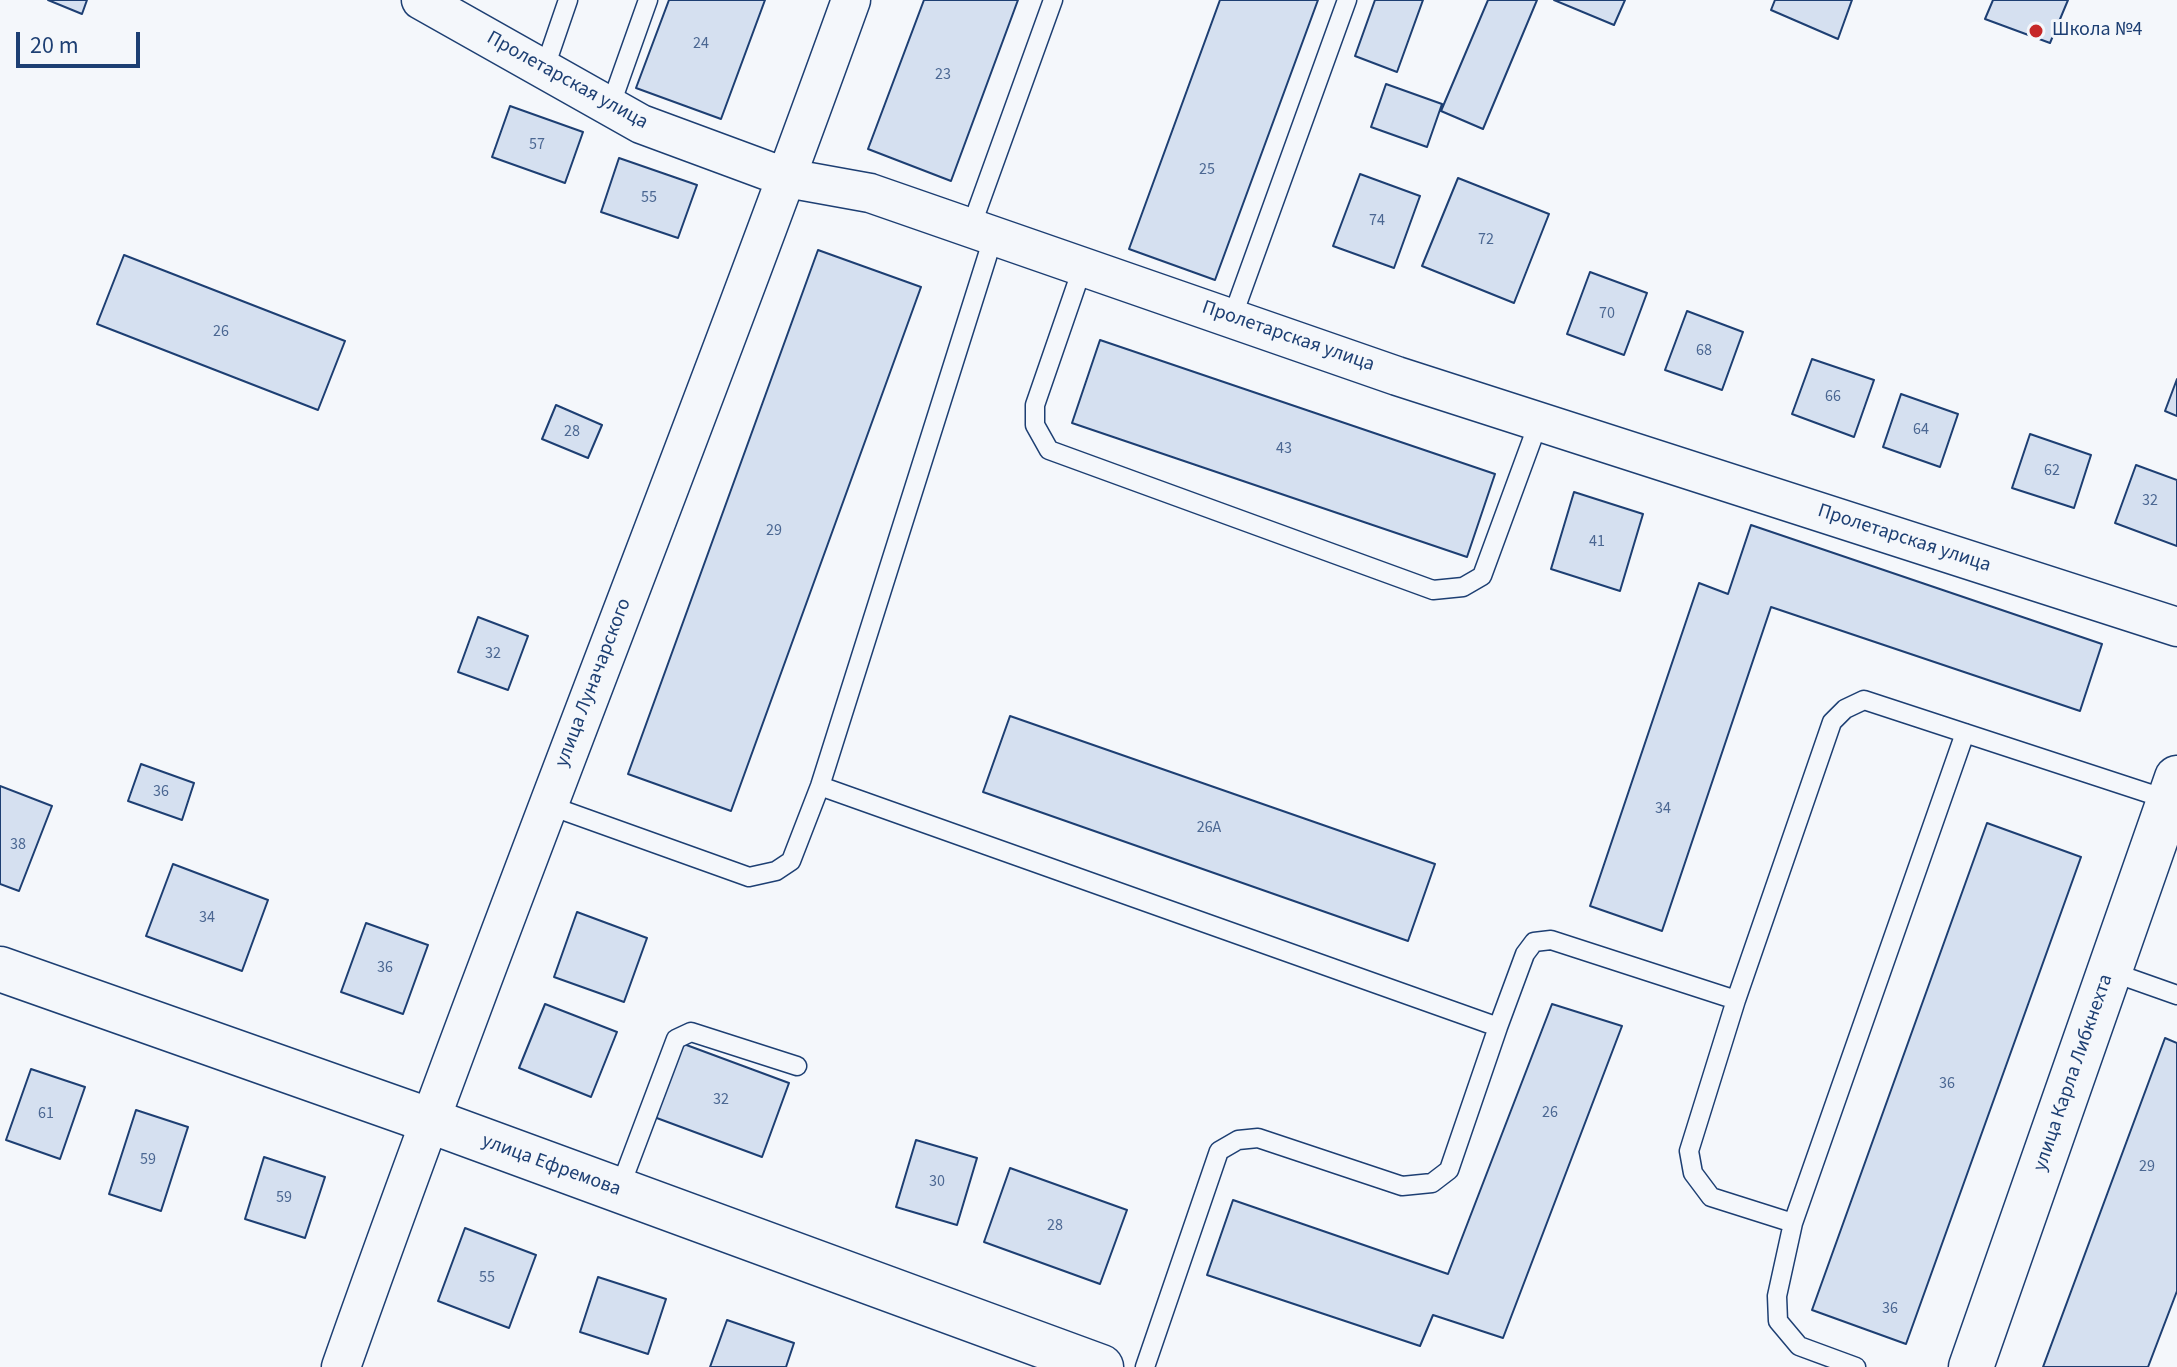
<!DOCTYPE html>
<meta charset="utf-8">
<style>
body{margin:0}
#map{position:relative;width:2177px;height:1367px;overflow:hidden;background:#f4f7fb;font-family:"Source Sans 3",sans-serif}
canvas{display:block}
.scale{position:absolute;left:16px;top:32px;width:124px;height:36px;box-sizing:border-box;border:4px solid #1d3f73;border-top:0;padding-left:10px;font-size:24px;line-height:28px;white-space:nowrap;color:#1d3f73;-webkit-text-stroke:6px #f4f7fb;paint-order:stroke}
</style>
<div id="map">
<canvas width="2177" height="1367"></canvas>
<div class="scale">20 m</div>
</div>
<script>
const ctx = document.querySelector('canvas').getContext('2d');
ctx.lineJoin = 'round';
function paint(path, color) {
  ctx.fillStyle = color;
  ctx.fill(path, 'evenodd');
}
function stroke(path, color, width, dash) {
  ctx.strokeStyle = color;
  ctx.lineWidth = width;
  ctx.lineCap = dash ? 'butt' : 'round';
  ctx.setLineDash(dash || []);
  ctx.stroke(path);
}
function drawText(font, color, halo, rows, align = 'center') {
  ctx.font = font + ' "Source Sans 3",sans-serif';
  ctx.lineWidth = 6;
  ctx.setLineDash([]);
  ctx.textBaseline = 'middle';
  ctx.strokeStyle = halo;
  ctx.fillStyle = color;
  for (const [text, x, y, turn = 0] of rows) {
    ctx.save();
    ctx.translate(x, y);
    ctx.rotate((+turn || 0) * Math.PI / 180);
    ctx.textAlign = isNaN(turn) ? turn : align;
    if (halo) ctx.strokeText(text, 0, 0);
    ctx.fillText(text, 0, 0);
    ctx.restore();
  }
}
const building = new Path2D(`
 M48 0H87L82 14Z
 M669 0H765L721 119 636 88Z
 M924 0H1018L951 181 868 149Z
 M1220 0H1318L1215 280 1129 249Z
 M1375 0H1423L1397 72 1355 56Z
 M1488 0H1537L1483 129 1441 111Z
 M1554 0H1625L1614 25Z
 M1775 0H1852L1838 39 1771 10Z
 M1993 0H2068L2050 43 1985 19Z
 M1386 84 1442 104 1427 147 1371 127Z
 M510 106 583 132 565 183 492 157Z
 M619 158 697 185 678 238 601 212Z
 M1360 174 1420 196 1394 268 1333 246Z
 M1458 178 1549 214 1514 303 1422 266Z
 M818 250 921 287 731 811 628 774Z
 M124 255 345 341 318 410 97 324Z
 M1590 272 1647 293 1624 355 1567 334Z
 M1687 311 1743 332 1722 390 1665 370Z
 M1100 340 1495 474 1467 557 1072 423Z
 M1812 359 1874 380 1854 437 1792 414Z
 M2177 379V416L2165 411Z
 M1901 394 1958 414 1940 467 1883 447Z
 M556 405 602 425 588 458 542 439Z
 M2030 434 2091 455 2074 508 2012 488Z
 M2136 465 2177 480V546L2115 523Z
 M1574 492 1643 514 1620 591 1551 569Z
 M1751 525 2102 644 2080 711 1771 607 1662 931 1590 906 1699 583 1728 594Z
 M478 617 528 636 508 690 458 672Z
 M1010 716 1435 864 1408 941 983 792Z
 M141 764 194 783 182 820 128 801Z
 M0 786 52 806 19 891 0 884Z
 M1987 823 2081 857 1906 1344 1812 1310Z
 M173 864 268 900 242 971 146 936Z
 M577 912 647 938 624 1002 554 977Z
 M366 923 428 945 403 1014 341 992Z
 M545 1004 617 1032 591 1097 519 1068Z
 M1552 1004 1622 1026 1503 1338 1433 1315 1420 1346 1207 1275 1233 1200 1448 1274Z
 M2165 1038 2177 1043V1291L2148 1367H2043Z
 M681 1043 789 1083 762 1157 654 1117Z
 M31 1069 85 1087 60 1159 6 1140Z
 M136 1110 188 1127 161 1211 109 1194Z
 M916 1140 977 1158 957 1225 896 1207Z
 M264 1157 325 1177 305 1238 245 1219Z
 M1010 1168 1127 1210 1100 1284 984 1242Z
 M465 1228 536 1255 509 1328 438 1301Z
 M598 1277 666 1299 648 1354 580 1332Z
 M727 1320 794 1343 786 1367H710Z`);
paint(building, '#d5e0f0');
stroke(building, '#1d3f73', 2);
const service = new Path2D(`
 M544 70 568 0
 M610 107 648 0
 M971 227 1053 0
 M1083 266 1035 405V425L1049 450 1433 590 1463 587 1482 576 1539 421
 M1232 318 1347 0
 M820 786 1498 1027
 M548 805 749 877 776 871 791 861 820 786 994 235
 M2109 971 2177 995
 M619 1190 676 1039 691 1032 797 1066
 M1793 1223 1711 1197 1693 1173 1689 1151 1736 1000 1832 722 1845 709 1864 700 2169 800
 M1145 1367 1219 1151 1238 1140 1258 1138 1402 1186 1432 1183 1449 1170 1498 1027 1525 954 1534 942 1551 940 1736 1000
 M1856 1367 1799 1346 1778 1321 1777 1296 1793 1223 1965 733`);
const minor = new Path2D(`
 M421 0 641 124 787 178 870 193 1397 376 2177 627
 M341 1367C503 908 686 458 851 0`);
const tertiary = new Path2D(`
 M1971 1367 2177 778`);
const secondary = new Path2D(`
 M0 969 428 1120 1101 1367`);
stroke(service, '#1d3f73', 21);
stroke(minor, '#1d3f73', 41);
stroke(tertiary, '#1d3f73', 47);
stroke(secondary, '#1d3f73', 47);
stroke(service, '#f4f7fb', 18);
stroke(minor, '#f4f7fb', 38);
stroke(tertiary, '#f4f7fb', 44);
stroke(secondary, '#f4f7fb', 44);
for (const [x, y, r, color] of [
 [2036,31,8,"#c62828"]
]) {
  const dot = new Path2D();
  dot.arc(x, y, r, 0, 2 * Math.PI);
  ctx.fillStyle = color;
  ctx.fill(dot);
  stroke(dot, '#f4f7fb', 3);
}
drawText('16px', '#4b6792', null, [
 ["24",701,44],
 ["23",943,75],
 ["57",537,145],
 ["25",1207,170],
 ["55",649,198],
 ["74",1377,221],
 ["72",1486,240],
 ["70",1607,314],
 ["26",221,332],
 ["68",1704,351],
 ["66",1833,397],
 ["64",1921,430],
 ["28",572,432],
 ["43",1284,449],
 ["62",2052,471],
 ["32",2150,501],
 ["29",774,531],
 ["41",1597,542],
 ["32",493,654],
 ["36",161,792],
 ["34",1663,809],
 ["26А",1209,828],
 ["38",18,845],
 ["34",207,918],
 ["36",385,968],
 ["36",1947,1084],
 ["32",721,1100],
 ["26",1550,1113],
 ["61",46,1114],
 ["59",148,1160],
 ["29",2147,1167],
 ["30",937,1182],
 ["59",284,1198],
 ["28",1055,1226],
 ["55",487,1278],
 ["36",1890,1309]
]);
drawText('20px', '#1d3f73', '#f4f7fb', [
 ["Школа №4",2052,31]
], 'left');
drawText('20px', '#1d3f73', '#f4f7fb', [
 ["Пролетарская улица",567,81,29],
 ["Пролетарская улица",1288,337,19],
 ["Пролетарская улица",1904,539,18],
 ["улица Луначарского",594,683,-69],
 ["улица Карла Либкнехта",2074,1073,-71],
 ["улица Ефремова",551,1166,20]
]);
</script>
